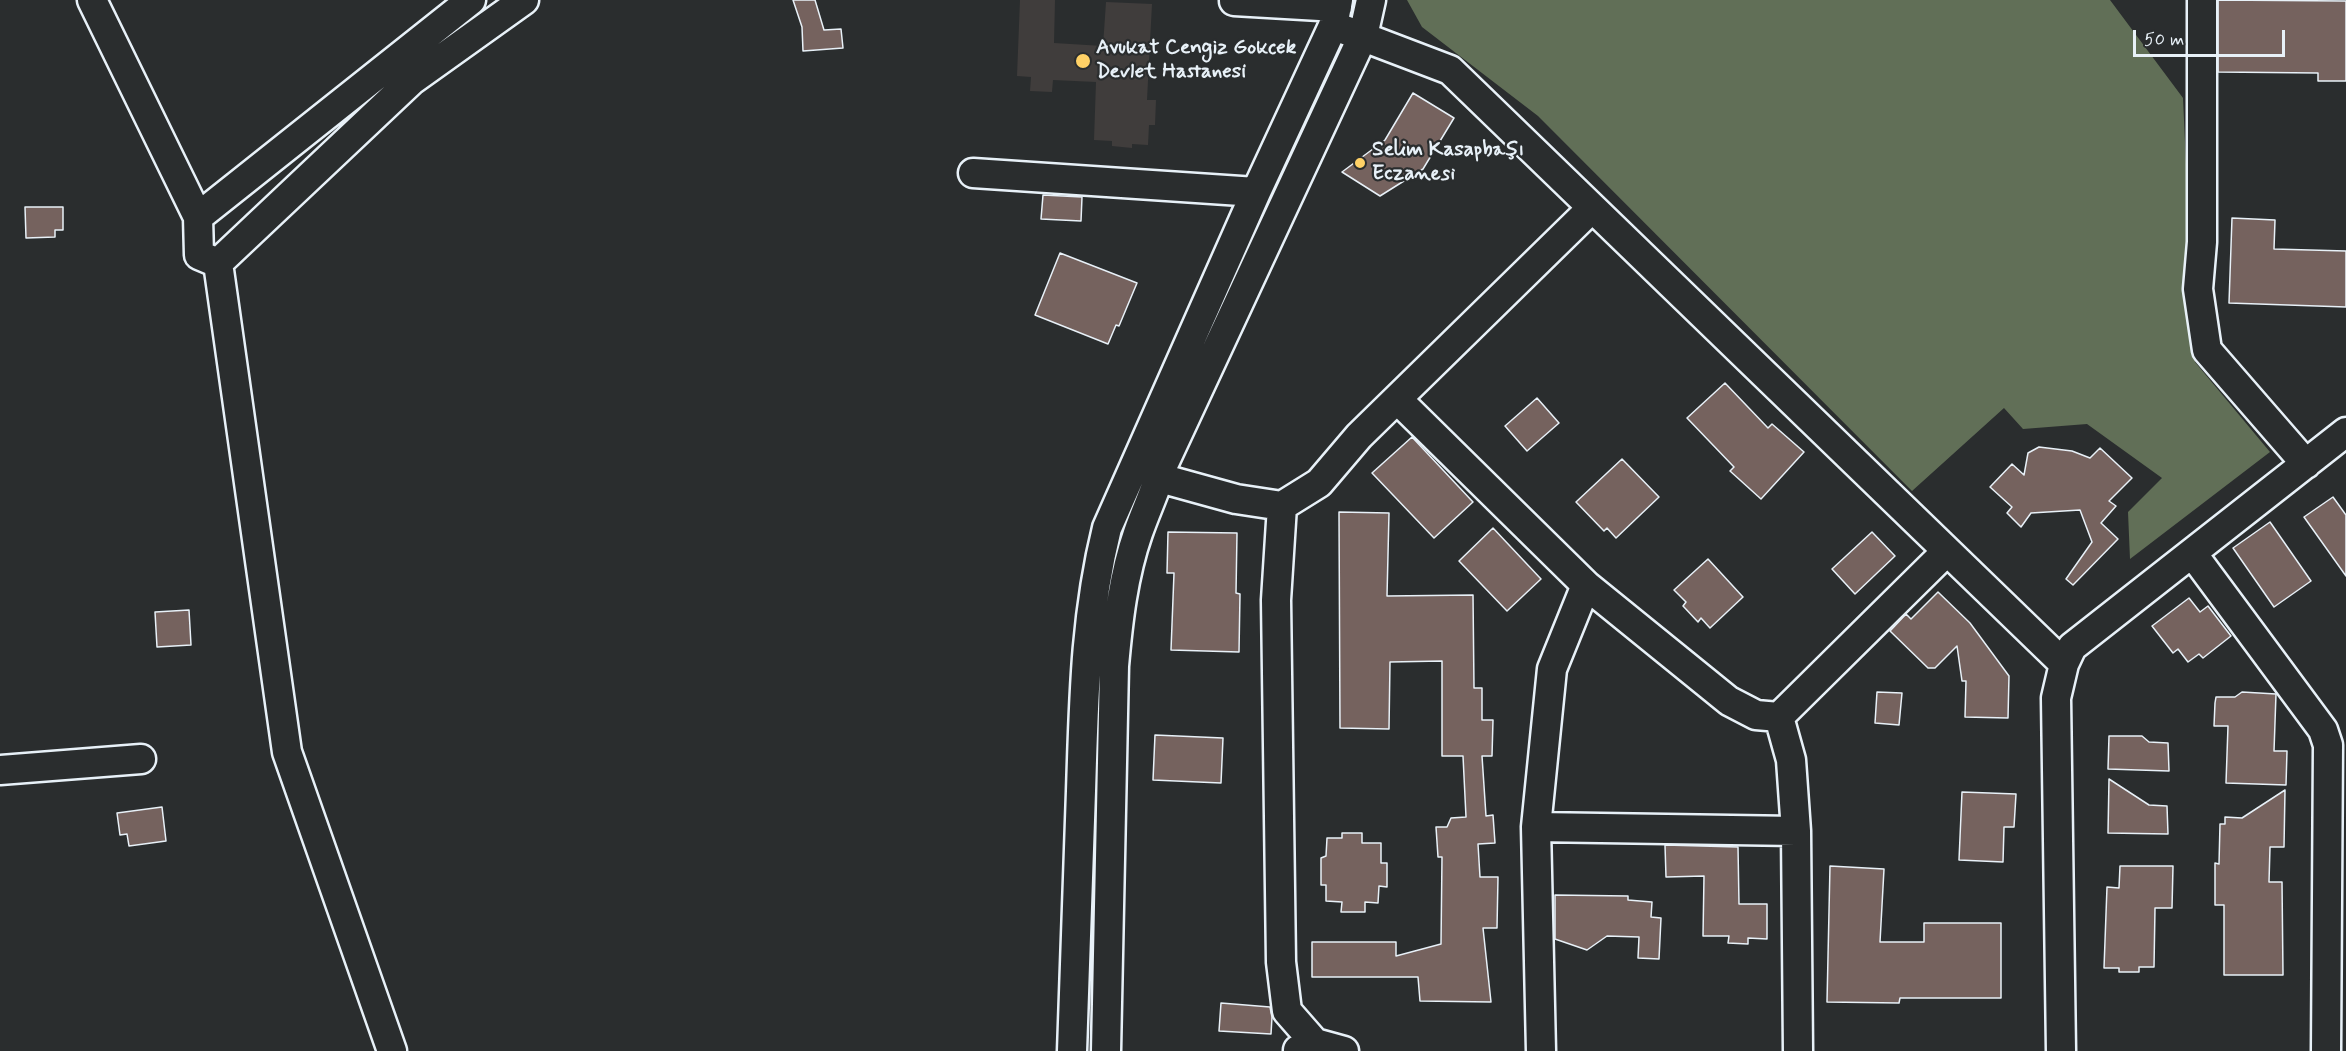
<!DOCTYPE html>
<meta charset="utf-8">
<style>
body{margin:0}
#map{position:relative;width:2346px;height:1051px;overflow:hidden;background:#2a2d2e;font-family:Mynerve,sans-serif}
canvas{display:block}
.scale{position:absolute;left:2133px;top:30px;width:152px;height:27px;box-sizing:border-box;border:3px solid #e8f1f8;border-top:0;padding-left:8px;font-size:18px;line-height:21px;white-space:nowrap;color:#e8f1f8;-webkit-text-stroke:4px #2a2d2e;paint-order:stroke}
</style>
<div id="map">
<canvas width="2346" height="1051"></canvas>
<div class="scale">50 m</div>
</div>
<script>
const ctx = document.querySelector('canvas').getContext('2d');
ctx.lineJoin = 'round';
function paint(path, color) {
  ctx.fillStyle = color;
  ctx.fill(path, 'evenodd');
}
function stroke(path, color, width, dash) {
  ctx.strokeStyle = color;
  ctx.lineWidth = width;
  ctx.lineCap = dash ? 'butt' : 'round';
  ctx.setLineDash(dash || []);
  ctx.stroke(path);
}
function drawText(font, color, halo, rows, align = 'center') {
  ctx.font = font + ' Mynerve,sans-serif';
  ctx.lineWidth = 4.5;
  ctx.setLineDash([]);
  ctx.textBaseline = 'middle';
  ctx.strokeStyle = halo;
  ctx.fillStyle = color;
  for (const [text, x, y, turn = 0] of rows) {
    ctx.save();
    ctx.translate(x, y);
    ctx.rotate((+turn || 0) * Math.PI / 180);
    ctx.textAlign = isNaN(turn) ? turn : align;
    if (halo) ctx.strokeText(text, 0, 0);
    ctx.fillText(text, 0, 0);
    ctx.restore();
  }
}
paint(new Path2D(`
 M1020 0H1055L1054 43 1103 46 1106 2 1152 4 1147 100H1156L1155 125H1149L1148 145 1132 144V148L1112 146V141L1094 140 1096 82 1053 80 1052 92 1030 91 1031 77 1017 76Z`), '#403d3c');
paint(new Path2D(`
 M1407 0H2110L2183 98 2195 362 2270 452 2130 559 2128 512 2162 478 2087 424 2023 429 2004 408 1912 491 1538 116 1422 27Z`), '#616f57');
const building = new Path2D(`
 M793 0H815L824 30 841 29 843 48 803 51 802 27Z
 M2218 0 2346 1V81H2318V73L2218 72Z
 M1413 93 1454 118 1423 169 1380 196 1342 172 1385 140Z
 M1043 195 1082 197 1081 221 1041 219Z
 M25 207H63V230H55V237L26 238Z
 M2232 218 2275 220 2274 249 2346 251V307L2229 303Z
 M1060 253 1137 283 1119 326 1116 325 1108 344 1035 315Z
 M1725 383 1768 428 1772 424 1804 452 1761 499 1730 471 1734 467 1687 418Z
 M1537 398 1559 423 1527 451 1505 426Z
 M1412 437 1473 502 1434 538 1372 473Z
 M2039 447 2072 451 2090 458 2100 448 2132 478 2109 501 2116 506 2101 523 2118 539 2073 585 2066 579 2092 542 2080 510 2031 513 2021 527 2007 513 2012 507 1990 487 2012 464 2024 475 2028 453Z
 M1622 459 1659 497 1616 538 1607 528 1604 531 1576 502Z
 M2333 497 2346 515V576L2304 517Z
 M1339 512 1389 513 1387 596 1473 595 1474 688H1482V720H1493L1492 756H1482L1486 816 1493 815 1495 843 1478 844 1480 877H1498L1497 928H1483L1491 1002 1420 1001 1418 977H1312V942H1396V956L1441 944 1442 857H1438L1436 827H1447L1451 818 1466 817 1463 756H1442V661L1390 662 1389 729 1340 728Z
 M2270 522 2311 581 2274 607 2233 548Z
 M1493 528 1541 579 1507 611 1459 561Z
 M1168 532 1237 533 1236 593 1240 594 1239 652 1171 650 1174 573H1167Z
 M1872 532 1895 556 1855 594 1832 569Z
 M1708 559 1743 597 1710 628 1701 618 1698 622 1683 606 1686 602 1674 590Z
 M1938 592 1970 623 2009 676 2008 718 1965 717 1966 681H1962L1957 646 1935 668H1928L1890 631 1906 614 1911 619Z
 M2189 598 2200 612 2208 606 2231 636 2203 658 2199 654 2188 662 2178 649 2173 653 2152 626Z
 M189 610 191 645 157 647 155 612Z
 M1877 692 1902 693 1899 725 1875 723Z
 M2242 692 2276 694 2274 751H2287L2286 785 2226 783 2228 726H2214L2215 703 2216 697H2235Z
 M1155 735 1223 738 1221 783 1153 780Z
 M2109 736H2142L2149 742 2168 743 2169 771 2108 769Z
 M2109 779 2149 805 2167 806 2168 834 2108 833Z
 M2285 790 2284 847H2270L2269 882H2282L2283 975H2224V905H2215V863L2219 864 2220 824H2225V817L2242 818Z
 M1962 792 2016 794 2014 827H2004L2003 862 1959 860Z
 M162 807 166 841 129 846 127 834 120 835 117 813Z
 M1342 833H1362V843H1381V863H1387V887L1379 886 1378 903 1365 902V912H1341L1342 902 1326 901V885H1321V858L1326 856 1327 838H1342Z
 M1665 845 1738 847 1739 904H1767V939L1748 938V944L1728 943 1729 936H1703L1704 876 1666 877Z
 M1830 866 1884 869 1880 942H1924V923H2001V998H1900L1899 1003 1827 1002Z
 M2120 866H2173L2172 908H2155L2154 967H2139V972H2119V968H2104L2107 887 2119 888Z
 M1555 895 1628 896V900L1652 902 1651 917 1661 918 1659 959 1638 958 1639 937 1607 936 1587 950 1555 939Z
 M1221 1003 1270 1007 1272 1017 1271 1034 1219 1031Z`);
paint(building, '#75625e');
stroke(building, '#e8f1f8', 1.5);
const minor = new Path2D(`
 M92 0 198 217 199 255 218 263 287 752 392 1051
 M2202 0V242L2198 289 2207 350 2306 464
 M1234 1 1337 7
 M1345 30 1450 70 2064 664
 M973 173 1256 192
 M198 217 471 0
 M218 263 412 80 524 0
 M1397 399 1586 585 1729 701 1756 715 1779 717 1947 551
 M1160 478 1236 499 1282 506 1319 483 1359 436 1592 208
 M1282 506 1276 600 1281 962 1287 1011 1315 1043
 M2192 553 2323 730 2328 745 2326 1051
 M1779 717 1791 760 1796 831 1798 1051
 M0 770 141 759
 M1536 827 1796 831
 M1298 1050 1315 1043 1344 1051
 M1072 1051C1075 964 1078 877 1081 791 1084 700 1085 617 1107 528L1256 192 1333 26 1338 0
 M1106 1051 1114 666C1118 621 1123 576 1138 533 1146 510 1157 487 1164 463L1363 36 1371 0
 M1541 1051 1536 827 1552 669 1586 585
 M2061 1051 2056 698 2064 664 2072 647 2346 432`);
stroke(minor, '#e8f1f8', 33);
stroke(minor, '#2a2d2e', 28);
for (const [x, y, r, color] of [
 [1083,61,8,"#ffd166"],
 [1360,163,6,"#ffd166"]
]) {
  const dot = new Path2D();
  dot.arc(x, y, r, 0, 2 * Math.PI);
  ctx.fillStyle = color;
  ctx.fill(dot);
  stroke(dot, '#2a2d2e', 2);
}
drawText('bold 21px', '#e8f1f8', '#2a2d2e', [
 ["Avukat Cengiz Gokcek",1096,49],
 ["Devlet Hastanesi",1096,73],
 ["Selim Kasapbaşı",1372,151],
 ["Eczanesi",1372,175]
], 'left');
</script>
